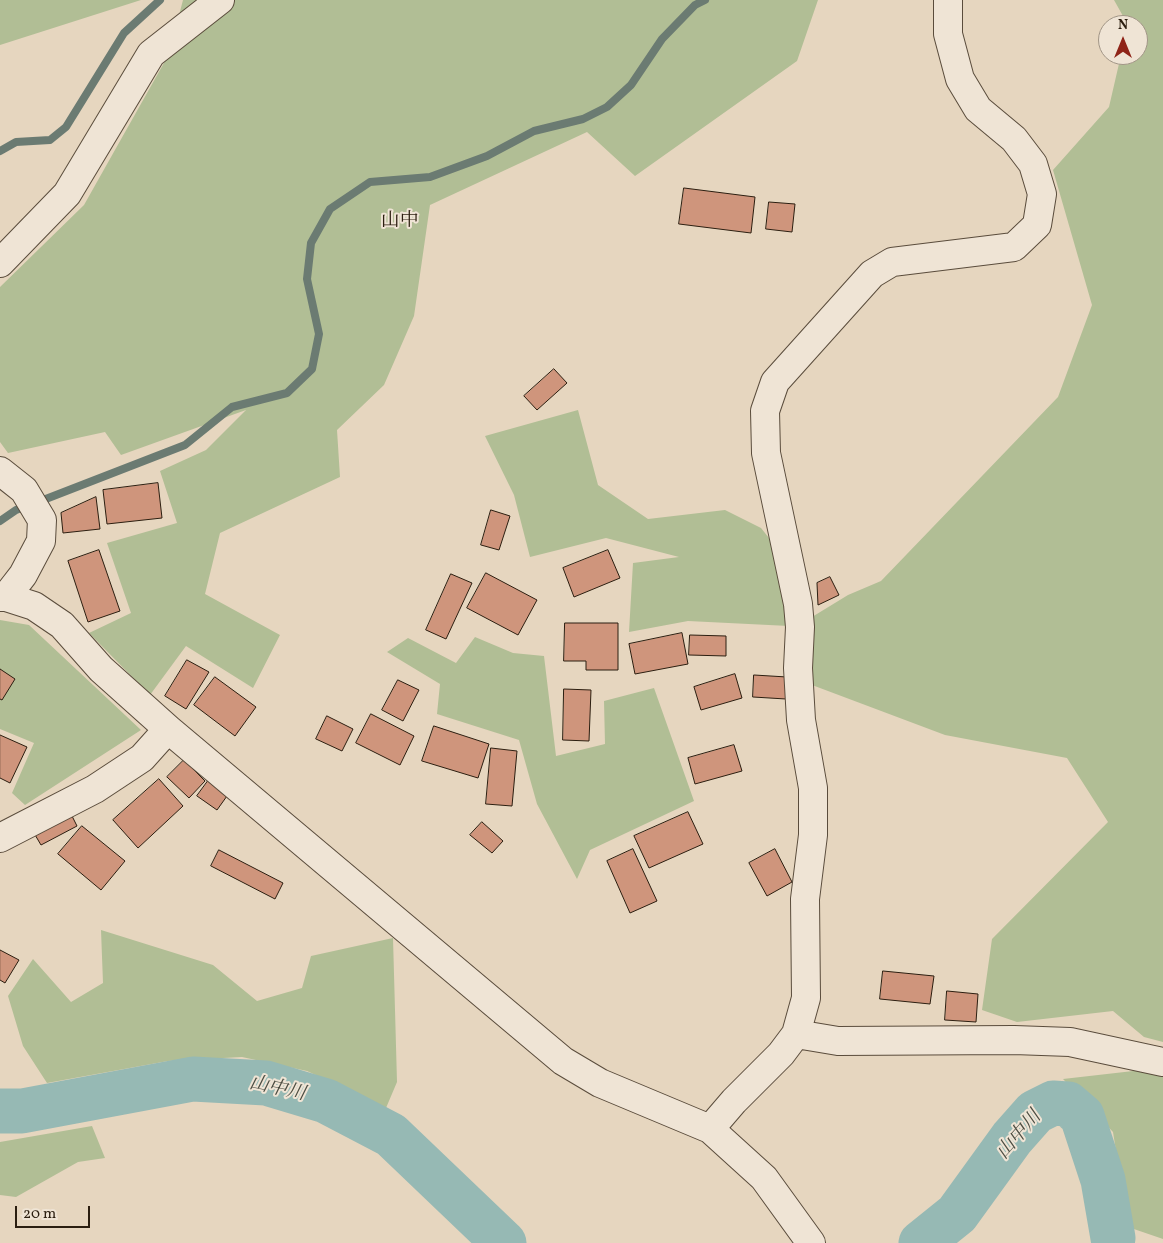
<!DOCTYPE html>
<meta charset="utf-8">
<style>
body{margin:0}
#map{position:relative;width:1163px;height:1243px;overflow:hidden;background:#e6d6bf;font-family:Vollkorn,serif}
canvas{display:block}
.north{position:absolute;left:1098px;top:15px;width:50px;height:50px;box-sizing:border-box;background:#efe4d5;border:1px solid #a19586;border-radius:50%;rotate:0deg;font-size:14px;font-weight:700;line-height:20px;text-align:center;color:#2b1e10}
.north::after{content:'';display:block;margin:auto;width:18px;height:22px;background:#8f2418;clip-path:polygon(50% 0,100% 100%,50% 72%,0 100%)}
.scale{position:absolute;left:15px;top:1206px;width:75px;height:22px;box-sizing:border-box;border:2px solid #2b1e10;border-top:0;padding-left:6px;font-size:15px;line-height:18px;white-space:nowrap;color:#2b1e10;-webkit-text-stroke:4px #efe4d5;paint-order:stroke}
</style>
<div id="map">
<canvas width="1163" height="1243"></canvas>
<div class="north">N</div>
<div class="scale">20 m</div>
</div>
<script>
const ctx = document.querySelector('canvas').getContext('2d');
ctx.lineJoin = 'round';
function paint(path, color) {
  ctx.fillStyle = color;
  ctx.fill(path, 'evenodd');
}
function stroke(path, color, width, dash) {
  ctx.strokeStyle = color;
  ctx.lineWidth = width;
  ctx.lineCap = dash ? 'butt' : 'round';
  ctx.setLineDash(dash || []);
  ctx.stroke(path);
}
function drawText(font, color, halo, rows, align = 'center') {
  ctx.font = font + ' Vollkorn,"Noto Serif JP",serif';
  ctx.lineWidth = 4;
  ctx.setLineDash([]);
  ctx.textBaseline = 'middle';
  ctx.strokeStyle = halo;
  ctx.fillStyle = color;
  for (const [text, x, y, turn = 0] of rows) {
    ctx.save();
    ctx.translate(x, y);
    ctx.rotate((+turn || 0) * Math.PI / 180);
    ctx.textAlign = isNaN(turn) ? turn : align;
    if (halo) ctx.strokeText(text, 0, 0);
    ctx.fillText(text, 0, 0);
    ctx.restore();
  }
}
paint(new Path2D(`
 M0 0H141L0 45Z
 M183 0H818L797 61 635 176 587 132 430 205 414 316 384 385 337 430 340 477 220 533 205 594 280 635 253 688 186 646 150 695 89 633 131 613 107 543 177 523 160 471 206 450 246 410 121 455 105 432 8 453 0 442V287L84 205 169 54Z
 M1114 0H1163V1042L1144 1037 1113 1011 1017 1022 982 1010 992 939 1108 822 1067 758 945 735 812 685V617L848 595 881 581 1058 397 1092 305 1053 170 1109 107 1121 55H1138V25H1128Z
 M578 410 598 485 648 519 725 510 761 528 777 548 789 626 688 621 629 632 633 563 679 557 606 538 530 557 514 495 485 436Z
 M0 620 29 625 141 730 25 805 12 793 34 743 0 729Z
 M475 637 513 653 544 656 556 756 605 744 604 701 654 688 694 801 590 850 577 879 537 804 519 740 437 714 440 684 387 652 408 638 456 663Z
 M101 930 213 965 257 1001 302 988 311 956 393 938 397 1082 386 1108 307 1071 242 1057 168 1061 47 1083 23 1046 8 996 33 959 71 1002 103 983Z
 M1142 1070 1163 1077V1239L1128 1227 1113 1132 1063 1079Z
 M92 1126 105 1158 78 1162 16 1197 0 1195V1142Z`), '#b1be95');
stroke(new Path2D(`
 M0 151 16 142 50 140 66 127 124 33 160 0
 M38 502 185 445 232 407 287 393 312 369 319 334 307 279 311 243 330 209 370 182 430 177 487 156 534 131 583 119 607 107 631 85 662 39 695 5 705 0
 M0 521 16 510 27 506
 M1114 1243 1113 1238 1129 1243`), '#6b7b72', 8);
stroke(new Path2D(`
 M0 1111H22L193 1079 266 1083 326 1101 391 1135 504 1243
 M921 1243 957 1214 1012 1138 1035 1112 1053 1103 1068 1104 1082 1116 1103 1180 1113 1238`), '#96b9b4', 45);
const building = new Path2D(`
 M684 188 755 197 751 233 679 224Z
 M769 202 795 204 792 232 766 229Z
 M554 369 567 383 537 410 524 396Z
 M158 483 162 518 107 524 103 490Z
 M96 497 100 529 63 533 61 513Z
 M491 510 510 516 499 550 481 545Z
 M99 550 120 611 88 622 68 561Z
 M608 550 620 578 574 597 563 568Z
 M486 573 537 600 518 635 467 608Z
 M451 574 472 583 446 639 426 630Z
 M830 577 839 595 818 605 817 583Z
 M565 623H618V670H586V661H564Z
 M682 633 688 664 635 674 629 644Z
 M690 635 726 636V656L689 655Z
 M187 660 209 672 186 709 165 696Z
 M0 669 15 679 2 700 0 699Z
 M735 674 742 698 701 710 694 687Z
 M754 675 787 677 786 699 753 697Z
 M215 677 256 707 235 736 194 705Z
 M398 680 419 690 403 721 382 710Z
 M564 689 591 690 589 741 563 740Z
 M371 714 414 736 400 765 356 743Z
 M327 716 353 729 342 751 316 739Z
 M434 726 489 744 478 778 422 761Z
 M0 735 27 747 10 783 0 778Z
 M734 745 742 771 695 784 688 758Z
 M491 748 517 751 512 806 486 804Z
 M184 760 205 781 189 798 167 777Z
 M159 779 183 806 138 848 113 820Z
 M208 781 227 796 217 810 197 796Z
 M68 808 77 826 41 845 31 828Z
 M688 812 703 844 649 868 634 836Z
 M482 822 503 841 492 853 470 835Z
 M82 826 125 861 101 890 58 854Z
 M633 849 657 901 630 913 607 861Z
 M775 849 792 882 767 896 749 863Z
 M219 850 283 883 275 899 211 866Z
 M0 950 19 960 5 983 0 980Z
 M883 971 934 976 930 1004 880 999Z
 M947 991 978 994 976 1022 945 1020Z`);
paint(building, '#cf957c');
stroke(building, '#2b1e10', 1);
const street = new Path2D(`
 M0 263 67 194 151 54 220 0
 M0 471 24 490 42 520 41 541 23 575 6 597
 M0 597H6L34 606 62 625 101 669 168 729 563 1061 600 1083 710 1129 764 1178 811 1243
 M0 838 95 789 142 758 168 729
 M796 1034 838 1041 1014 1040 1070 1042 1163 1062
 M710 1129 734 1101 781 1054 796 1034 806 998 805 899 813 835V788L801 720 798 668 800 627 798 604 766 453 765 411 775 382 872 274 892 262 1014 247 1037 225 1042 194 1033 164 1014 139 978 109 960 79 948 34V0`);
stroke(street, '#5a4c3c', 30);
stroke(street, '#efe4d5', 28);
drawText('19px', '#2b1e10', '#efe4d5', [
 ["山中",400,223]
]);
drawText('italic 19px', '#4b4c41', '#efe4d5', [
 ["山中川",277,1090,12],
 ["山中川",1020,1136,-49]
]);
</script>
